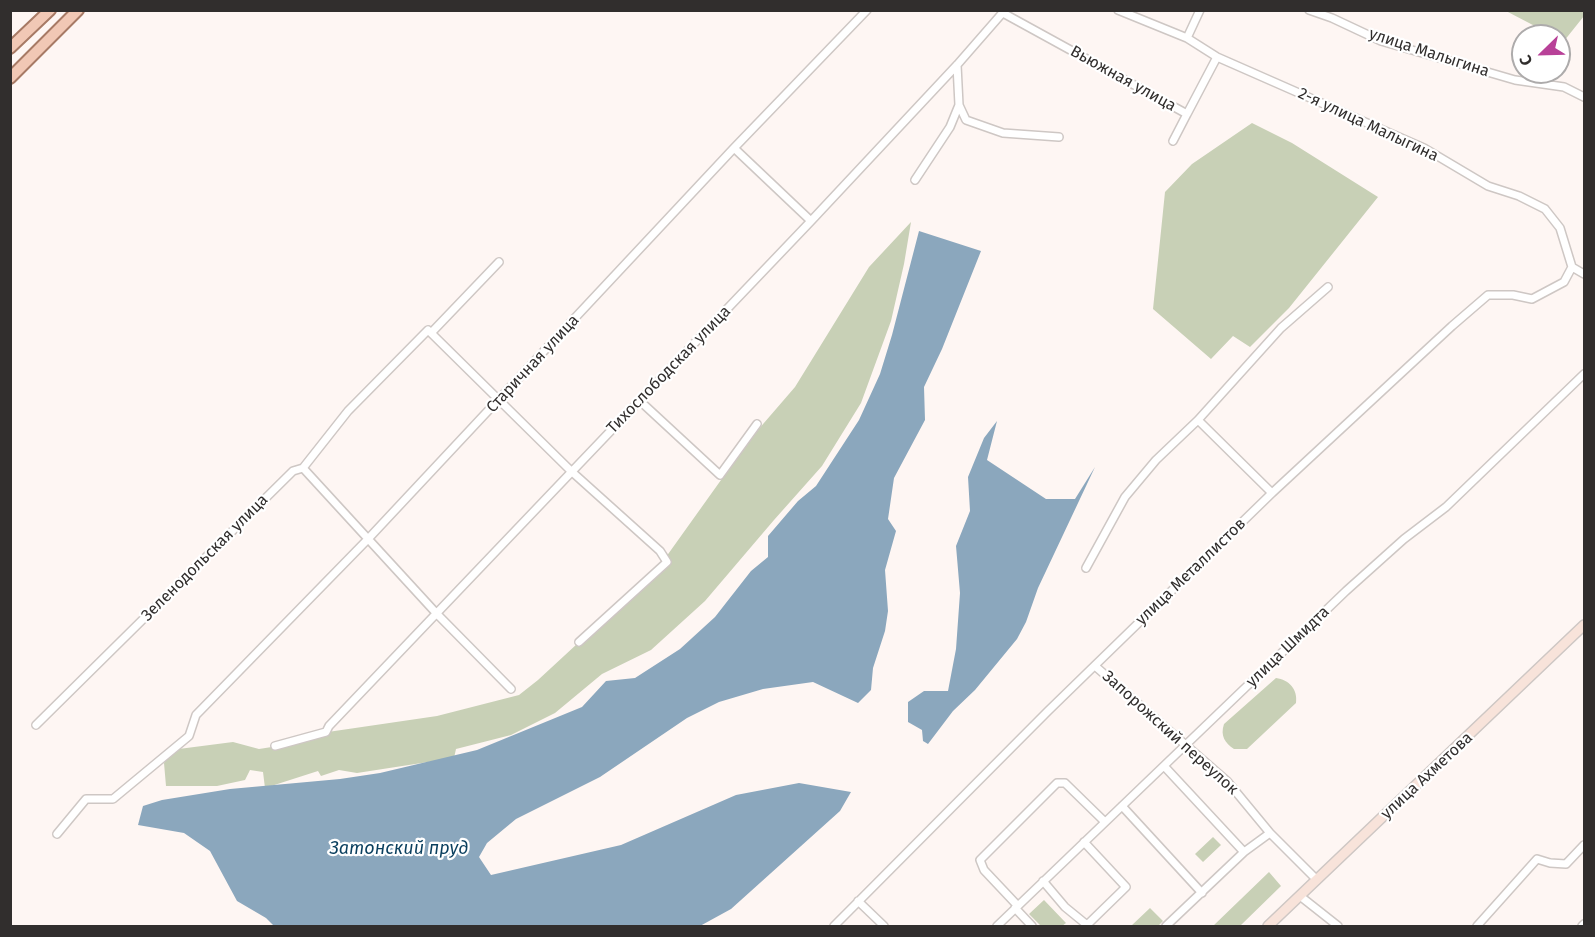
<!DOCTYPE html>
<meta charset="utf-8">
<style>
body{margin:0}
#map{position:relative;width:1595px;height:937px;overflow:hidden;background:#fef6f3;font-family:"Fira Sans",sans-serif}
canvas{display:block}
.frame{position:absolute;inset:0;border:12px solid #312e2d;pointer-events:none}
.north{position:absolute;left:1511px;top:24px;width:60px;height:60px;box-sizing:border-box;background:#fff;border:2px solid #adabab;border-radius:50%;rotate:247deg;font-size:16px;font-weight:700;line-height:24px;text-align:center;color:#312e2d}
.north::after{content:'';display:block;margin:auto;width:21px;height:27px;background:#b84198;clip-path:polygon(50% 0,100% 100%,50% 72%,0 100%)}
</style>
<div id="map">
<canvas width="1595" height="937"></canvas>
<div class="frame"></div>
<div class="north">С</div>
</div>
<script>
const ctx = document.querySelector('canvas').getContext('2d');
ctx.lineJoin = 'round';
function paint(path, color) {
  ctx.fillStyle = color;
  ctx.fill(path, 'evenodd');
}
function stroke(path, color, width, dash) {
  ctx.strokeStyle = color;
  ctx.lineWidth = width;
  ctx.lineCap = dash ? 'butt' : 'round';
  ctx.setLineDash(dash || []);
  ctx.stroke(path);
}
function drawText(font, color, halo, rows, align = 'center') {
  ctx.font = font + ' "Fira Sans",sans-serif';
  ctx.lineWidth = 4.5;
  ctx.setLineDash([]);
  ctx.textBaseline = 'middle';
  ctx.strokeStyle = halo;
  ctx.fillStyle = color;
  for (const [text, x, y, turn = 0] of rows) {
    ctx.save();
    ctx.translate(x, y);
    ctx.rotate((+turn || 0) * Math.PI / 180);
    ctx.textAlign = isNaN(turn) ? turn : align;
    if (halo) ctx.strokeText(text, 0, 0);
    ctx.fillText(text, 0, 0);
    ctx.restore();
  }
}
paint(new Path2D(`
 M1506 11H1584V16L1564 41 1559 39V36H1554Z
 M1252 123 1292 143 1378 197 1289 308 1250 347 1233 336 1211 359 1153 309 1165 192 1192 164Z
 M911 222 904 264 891 321 861 403 822 466 774 520 705 601 651 650 602 674 555 713 511 735 456 749 454 758 357 773 339 770 321 776 318 771 265 788 263 772 250 770 245 780 217 786H166L164 763 171 750 233 742 259 749 310 741 321 733 437 716 519 695 538 680 656 571 751 438 795 387 869 267Z
 M1276 678C1289 680 1298 689 1296 703L1247 749H1234C1225 743 1220 736 1224 724Z
 M1213 837 1221 845 1203 862 1195 854Z
 M1269 872 1281 886 1240 926H1213Z
 M1044 900 1066 923 1062 926H1041L1029 914Z
 M1150 908 1163 921 1158 926H1131Z`), '#c8d0b6');
paint(new Path2D(`
 M919 231 981 251 942 349 924 387 925 420 894 478 888 519 896 531 885 570 888 611 885 631 873 668 871 690 858 703 813 682 763 689 719 702 687 718 600 777 516 819 487 843 479 857 491 875 621 845 736 795 799 783 851 792 840 811 731 909 700 926H274L266 918 237 901 210 851 184 833 138 825 143 806 162 800 230 789 340 779 380 773 477 750 582 707 606 681 635 678 680 649 715 617 751 571 768 557V536L798 501 816 486 859 420 880 374 892 335Z
 M997 421 987 460 1046 499H1075L1095 467 1038 588 1026 622 1017 639 975 690 953 711 928 744 923 741 922 730 908 722V702L924 691H948L956 649 960 593 956 546 970 511 968 477 984 438Z`), '#8ba7bd');
const street = new Path2D(`
 M1118 10 1187 38 1217 57 1424 148 1488 186 1519 196 1545 209 1560 228 1572 267 1584 274
 M1309 10 1332 18 1381 41 1515 80 1564 87 1584 97
 M1003 13 1187 114 1217 57
 M1187 38 1200 10
 M959 105 966 120 1003 133 1059 137
 M1173 141 1187 114
 M734 148 811 221
 M915 180 950 127 959 105 957 65
 M431 333 499 262
 M640 401 720 475 757 424
 M1198 420 1272 493
 M303 468 348 411 428 330 571 471 660 551 667 562 579 642
 M1086 568 1125 497 1156 460 1198 420 1281 328 1328 287
 M1095 666 1227 781 1270 833 1317 880
 M36 725 293 471 303 468 437 614 511 689
 M275 746 326 732 329 726 811 221 957 65 1005 10
 M1164 766 1244 852 1166 926
 M1122 806 1202 893
 M57 834 86 799H113L189 736 196 715 368 539 734 148 867 10
 M1244 852 1270 833
 M1043 881 1065 907 1087 925 1126 887 1084 842
 M1300 896 1338 926
 M858 901 884 926
 M1017 905 984 870 980 860 1057 783H1065L1105 822
 M1015 908 1032 926
 M834 926 1048 711 1272 493 1452 326 1488 295H1513L1532 299 1564 282 1572 267
 M997 926 1346 591 1404 539 1446 507 1584 374
 M1477 926 1537 859 1550 863 1566 864 1584 845
 M1582 926 1584 924`);
const secondary = new Path2D(`
 M1268 926 1584 625`);
const primary = new Path2D(`
 M10 48 50 10
 M10 78 78 10`);
stroke(street, '#cec7c4', 10);
stroke(secondary, '#cec7c4', 12);
stroke(primary, '#a77a65', 14);
stroke(street, '#fff', 7);
stroke(secondary, '#f8e3da', 9);
stroke(primary, '#f1c8b5', 10);
drawText('16px', '#312e2d', '#fff', [
 ["улица Малыгина",1429,53,18],
 ["Вьюжная улица",1123,79,29],
 ["2-я улица Малыгина",1368,125,25],
 ["Старичная улица",533,364,-47],
 ["Тихослободская улица",669,370,-46],
 ["Зеленодольская улица",205,558,-45],
 ["улица Металлистов",1191,572,-44],
 ["улица Шмидта",1288,647,-44],
 ["Запорожский переулок",1170,733,42],
 ["улица Ахметова",1427,776,-43]
]);
drawText('italic 18px', '#0a3f5e', '#fff', [
 ["Затонский пруд",399,849]
]);
</script>
